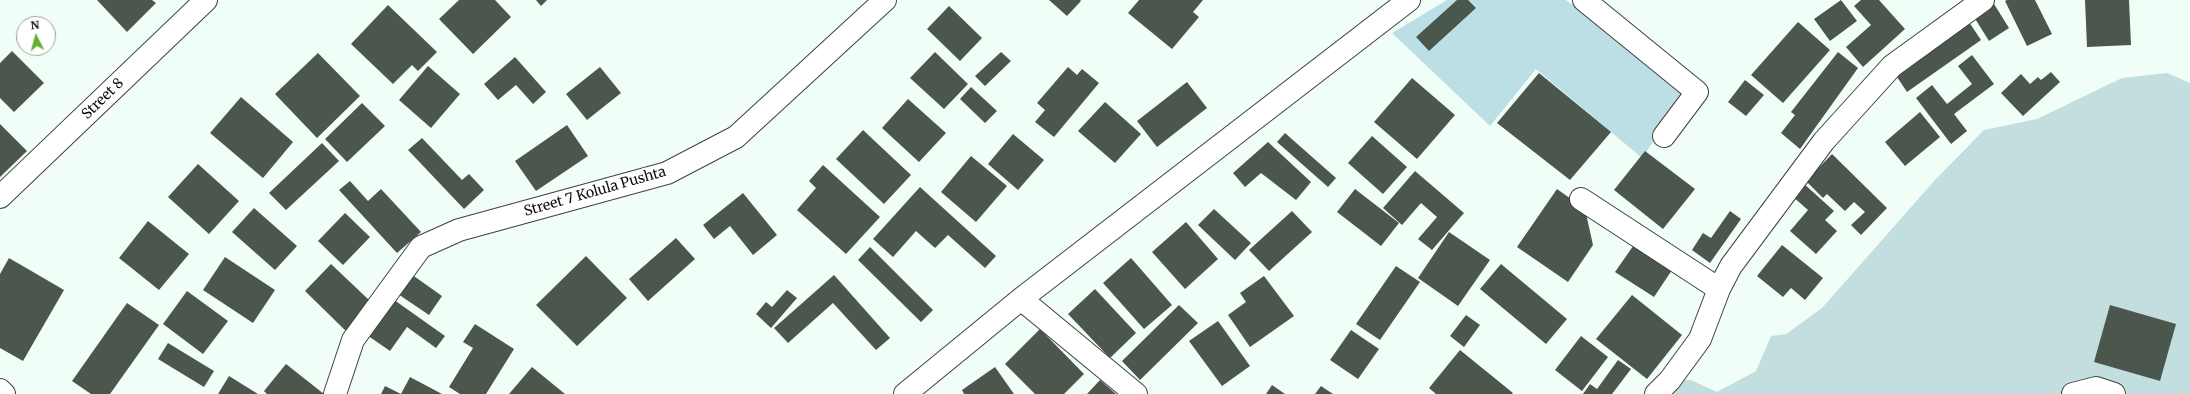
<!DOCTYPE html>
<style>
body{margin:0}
#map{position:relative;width:2190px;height:394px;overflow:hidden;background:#f0fef7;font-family:Merriweather,serif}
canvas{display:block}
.north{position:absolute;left:16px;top:16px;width:40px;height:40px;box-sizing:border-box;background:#fff;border:1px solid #9f9f9f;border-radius:50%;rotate:354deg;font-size:11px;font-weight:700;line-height:16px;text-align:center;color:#0e0e0e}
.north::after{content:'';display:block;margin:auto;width:14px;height:18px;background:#60b331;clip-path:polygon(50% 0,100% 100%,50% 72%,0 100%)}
</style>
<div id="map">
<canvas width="2190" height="394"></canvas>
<div class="north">N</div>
</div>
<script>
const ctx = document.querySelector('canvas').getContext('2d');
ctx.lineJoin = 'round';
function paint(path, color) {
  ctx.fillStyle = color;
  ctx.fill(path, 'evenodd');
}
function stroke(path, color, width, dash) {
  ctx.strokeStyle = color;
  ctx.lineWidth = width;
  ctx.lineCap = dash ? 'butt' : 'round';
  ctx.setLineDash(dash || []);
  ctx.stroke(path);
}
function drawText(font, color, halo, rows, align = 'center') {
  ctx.font = font + ' Merriweather,serif';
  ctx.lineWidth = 4;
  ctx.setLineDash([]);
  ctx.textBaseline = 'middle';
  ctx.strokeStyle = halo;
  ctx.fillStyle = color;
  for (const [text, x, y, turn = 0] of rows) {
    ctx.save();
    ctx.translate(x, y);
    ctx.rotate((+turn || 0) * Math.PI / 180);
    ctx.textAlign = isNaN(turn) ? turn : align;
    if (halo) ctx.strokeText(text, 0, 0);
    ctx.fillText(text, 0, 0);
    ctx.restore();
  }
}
paint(new Path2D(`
 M1447 0H1566L1685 95 1642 158 1536 69 1490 126 1392 33Z`), '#bcdfe6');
paint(new Path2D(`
 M2167 73 2190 83V394H1654L1665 380H1691L1717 392 1756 371 1771 336 1786 334 1822 308 1935 180 1984 130 2037 119 2122 78Z`), '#c2dedf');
paint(new Path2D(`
 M97 0H152L156 3 127 32Z
 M459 0H495L511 17 473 54 439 19Z
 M536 0H547L541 6Z
 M1049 0H1080L1081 1 1067 16Z
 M1139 0H1203L1193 12 1199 17 1172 49 1128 13Z
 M1457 0H1468L1476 8 1429 51 1416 37Z
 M1841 0 1857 21 1830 41 1814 19Z
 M1861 0H1879L1905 29 1863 67 1846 47 1871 25 1854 6Z
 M2007 0H2035L2052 34 2027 46 2005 1Z
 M2085 0H2129L2131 45 2087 47Z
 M1994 4 2009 28 1989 41 1974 17Z
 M388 5 437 52 418 71 412 65 393 84 351 44Z
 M949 6 982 38 960 61 927 29Z
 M1798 22 1830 50 1783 103 1751 75Z
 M1969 22 1981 40 1907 92 1895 74Z
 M12 51 44 83 14 112 0 98V63Z
 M935 52 968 84 944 109 910 78Z
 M1001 52 1011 61 985 86 975 76Z
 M1838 52 1858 68 1800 149 1781 133 1795 115 1791 112Z
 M318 53 360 96 317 138 275 94Z
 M1972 55 1994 84 1954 114 1967 131 1951 144 1916 98 1932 85 1947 104 1972 84 1958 66Z
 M515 57 546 92 533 104 516 85 498 100 484 84Z
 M428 66 460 94 431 128 399 100Z
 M600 67 621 93 587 120 566 94Z
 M1068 67 1077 75 1082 69 1099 83 1054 137 1035 122 1045 110 1037 103Z
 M2051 72 2060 82 2023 116 2001 93 2021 74 2030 84 2038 77 2041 80Z
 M1539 73 1611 132 1570 180 1497 123Z
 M1412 78 1455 115 1417 159 1374 122Z
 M1745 80 1764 95 1746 116 1728 102Z
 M1187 82 1207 108 1157 147 1137 121Z
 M971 87 997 111 985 123 960 99Z
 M241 97 293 142 263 178 210 133Z
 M908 99 946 133 919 162 882 128Z
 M1105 102 1141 134 1115 163 1078 131Z
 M362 103 385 126 347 162 325 139Z
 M1920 112 1940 137 1905 166 1885 142Z
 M0 124 27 151 0 177Z
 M567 125 588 156 536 191 515 161Z
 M863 130 911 175 884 204 836 159Z
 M1285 133 1336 178 1328 187 1277 142Z
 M1013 134 1044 160 1018 190 988 164Z
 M1372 136 1407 167 1383 194 1348 163Z
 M422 138 462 180 469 174 484 190 464 209 408 150Z
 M1268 142 1311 182 1296 200 1261 173 1245 187 1233 173Z
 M322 143 339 161 286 210 269 193Z
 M1645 151 1695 189 1663 229 1614 190Z
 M1832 154 1887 208 1861 235 1851 225 1865 212 1854 202 1845 211 1827 194 1823 198 1806 181Z
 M971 156 1007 186 976 222 941 192Z
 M198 164 239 201 209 234 168 197Z
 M823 165 880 217 846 254 797 210 816 188 809 181Z
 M1415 171 1464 213 1432 250 1418 239 1437 217 1421 203 1402 225 1383 208Z
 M350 181 368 201 381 189 421 232 397 253 339 190Z
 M1803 183 1834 211 1825 220 1837 231 1816 254 1790 231 1808 210 1792 196Z
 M920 187 996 256 985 268 948 235 935 248 916 231 893 257 873 239Z
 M1355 189 1399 223 1381 246 1337 212Z
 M1557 189 1585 209 1593 245 1568 282 1517 247Z
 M743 193 777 235 753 255 730 226 714 239 703 225Z
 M254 208 297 246 275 270 232 232Z
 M1214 209 1251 243 1235 260 1198 225Z
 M1292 211 1312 232 1269 271 1249 250Z
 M1730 211 1741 219 1710 263 1692 250 1703 233 1711 238Z
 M345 213 370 237 343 265 318 241Z
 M148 221 189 254 159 290 119 258Z
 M1186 222 1218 259 1185 289 1152 252Z
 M1449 232 1490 260 1458 306 1418 278Z
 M676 238 695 259 648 301 629 279Z
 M1638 239 1676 264 1654 297 1615 272Z
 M1782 245 1823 278 1805 300 1791 288 1783 297 1757 276Z
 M870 247 933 310 921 322 858 260Z
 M586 256 627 298 577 346 536 305Z
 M225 257 275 290 253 323 203 290Z
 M9 258 64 290 23 361 0 348V274Z
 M1131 258 1172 305 1144 329 1103 283Z
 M331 264 369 300 349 334 305 291Z
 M1501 264 1567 319 1546 344 1480 289Z
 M1396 266 1420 282 1380 340 1356 324Z
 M411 274 442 296 429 315 398 294Z
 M834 275 890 338 876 350 833 303 788 343 774 328Z
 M1264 276 1294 316 1250 347 1228 315 1246 302 1240 293Z
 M1095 289 1136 333 1110 358 1068 314Z
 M787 290 797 298 771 328 756 314 766 302 772 307Z
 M187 291 228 321 203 354 163 324Z
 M1632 295 1682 335 1647 379 1596 339Z
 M390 297 445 336 436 348 407 327 390 351 364 333Z
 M127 303 159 325 110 394H91L72 381Z
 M1179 305 1198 323 1140 380 1122 361Z
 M2110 305 2176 324 2160 381 2094 362Z
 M1466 315 1480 325 1464 347 1450 336Z
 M1218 321 1250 366 1222 386 1189 341Z
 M475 324 514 349 486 394H460L449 387 473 348 463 342Z
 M1040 329 1084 374 1064 394H1035L1005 364Z
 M1351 330 1379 349 1358 379 1330 360Z
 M1581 336 1608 357 1582 391 1555 370Z
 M168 343 214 371 204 387 158 359Z
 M1460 350 1513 393 1512 394H1436L1429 388Z
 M1618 360 1631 369 1612 394H1583L1590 384 1597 389Z
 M286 364 324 394H267L264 391Z
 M532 367 565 394H509Z
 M995 367 1014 394H964L962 390Z
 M229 376 258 394H218Z
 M410 377 442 394H401Z
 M1100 380 1116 394H1087Z
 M1272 385 1285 394H1266Z
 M385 386 401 394H381Z
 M1321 386 1333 394H1315Z`), '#4b564c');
const minor = new Path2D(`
 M1584 0 1697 92 1664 136
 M0 197 206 0
 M1581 199 1719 289
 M1021 299 1136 394
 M0 390 4 394
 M335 394 353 340 421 247 459 230 667 173 736 137 885 0
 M905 394 1021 299 1409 0
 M1656 394 1670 380 1700 339 1719 289 1731 266 1824 141 1892 66 1983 0
 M2073 394 2096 388 2114 394`);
stroke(minor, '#414141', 24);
stroke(minor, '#fff', 22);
drawText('14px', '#0e0e0e', '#fff', [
 ["Street 8",103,99,-44],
 ["Street 7 Kolula Pushta",595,192,-16]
]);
</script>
